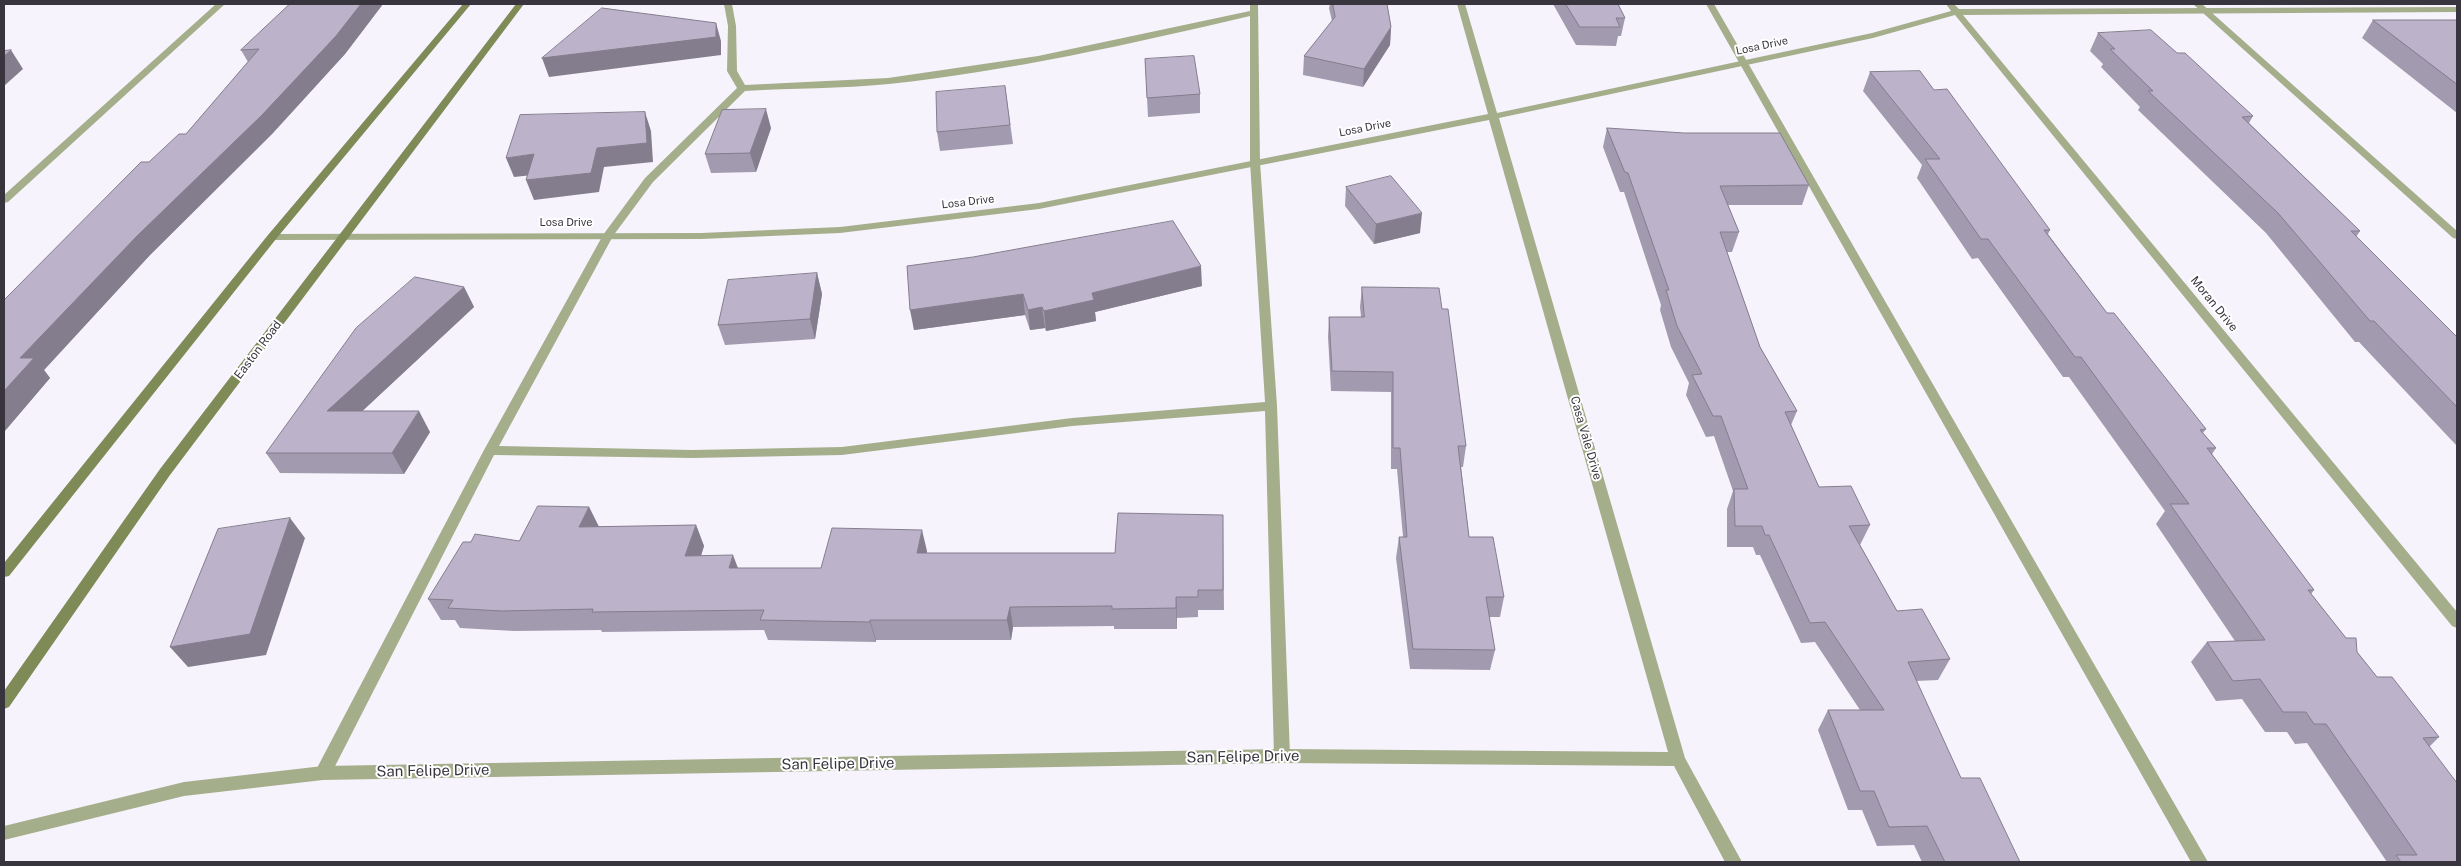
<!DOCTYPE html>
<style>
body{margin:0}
#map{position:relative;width:2461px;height:866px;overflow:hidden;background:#f7f3fd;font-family:"Public Sans",sans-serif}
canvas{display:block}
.frame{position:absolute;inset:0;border:5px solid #39353f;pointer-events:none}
</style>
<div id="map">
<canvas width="2461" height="866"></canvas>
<div class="frame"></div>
</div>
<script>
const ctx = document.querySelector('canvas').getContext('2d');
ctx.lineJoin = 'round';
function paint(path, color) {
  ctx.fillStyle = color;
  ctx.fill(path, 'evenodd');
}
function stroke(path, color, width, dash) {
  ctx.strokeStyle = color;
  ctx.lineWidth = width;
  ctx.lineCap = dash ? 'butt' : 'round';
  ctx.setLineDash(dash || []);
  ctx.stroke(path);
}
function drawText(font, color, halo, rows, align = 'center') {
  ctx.font = font + ' "Public Sans",sans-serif';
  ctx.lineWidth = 4;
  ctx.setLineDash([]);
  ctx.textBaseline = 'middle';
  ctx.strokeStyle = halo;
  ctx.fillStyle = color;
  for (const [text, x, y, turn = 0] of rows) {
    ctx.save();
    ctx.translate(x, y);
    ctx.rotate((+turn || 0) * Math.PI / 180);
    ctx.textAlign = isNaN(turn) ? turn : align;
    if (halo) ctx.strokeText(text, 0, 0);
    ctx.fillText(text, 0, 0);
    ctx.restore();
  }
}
paint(new Path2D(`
 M216 4H225L8 202 4 203V195Z
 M724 4H732L736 26 737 71 745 85 888 78 1038 56 1250 11V4H1258L1260 162 1277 406 1290 756 1287 761 1282 763 1277 761 1274 756 1265 411 1072 426 842 455 693 458 494 455 329 778 323 780 317 778 315 773 317 768 484 450 603 235 645 178 737 88 727 71 728 26ZM1250 16V162L1265 402 1072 418 842 447 693 450 499 446 613 236 653 182 745 91C792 88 841 89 889 84 1010 71 1131 44 1250 16Z
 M1706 4H1714L2208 862H2191Z
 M2193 4H2202L2457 231V239L2453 238Z`), '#a5ae8b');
paint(new Path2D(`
 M1457 4H1465L1497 113 1872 33 1951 11 1946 4H1954L1959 9 2457 7V12L1963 15 2457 612V628L2452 626 1955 15 1873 38 1499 118 1685 758 1742 862H1725L1674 766 1282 763 323 780 184 796 4 840V826L184 782 323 766 1282 749 1668 752 1489 120 1039 209 840 233 701 239 272 240 267 237 272 234 701 233 840 227 1039 203 1488 114Z`), '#a5ae8b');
paint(new Path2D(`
 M463 4H471L276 239 9 576 4 577V563L268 235Z
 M516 4H524L170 475 9 707 4 709V691L160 469Z`), '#7e8b56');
paint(new Path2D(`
 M290 4H383L345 54 272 134 150 255 44 370 50 378 4 432V300L149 162 186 134 248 62 241 50Z
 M1330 4H1387L1391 27 1390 45 1363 87 1303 75 1304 56 1332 21 1329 8Z
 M1553 4H1618L1625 18 1621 36H1618L1616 46 1576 45Z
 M2373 20H2457V113L2362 38Z
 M2098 33 2177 53 2253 116 2249 123 2360 231 2356 237 2457 337V446L2359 342H2355L2266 233 2138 110 2140 107 2101 67 2103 64 2090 51Z
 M1145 59 1200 94V113L1148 117Z
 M1870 72 1934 90 2050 230 2048 234 2107 313 2206 429 2203 433 2216 448 2212 454 2314 590 2311 594 2377 677 2439 737 2430 746 2457 862H2387L2307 743 2295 744 2287 732H2265L2242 699 2216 701 2191 662 2207 642 2235 641 2156 524 2165 511 2069 377H2063L1978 258 1972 259 1917 178 1922 165 1863 91Z
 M1005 86 1013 144 940 151 937 132Z
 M771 128 756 172 711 173 705 154Z
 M1607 128 1809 185 1802 205H1728L1739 232 1732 252H1727L1760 347 1797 411 1791 425 1819 487 1870 525 1860 545 1897 611 1950 659 1938 680 1916 681 1961 778 2020 862H1922L1914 845 1877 846 1862 810H1848L1818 730 1828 710H1860L1815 642 1801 643 1760 555H1756L1753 547H1727V509L1733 491 1714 436 1706 437 1686 395 1689 383 1671 347 1660 310 1661 305 1624 192H1620L1603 147Z
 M1346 187 1420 233 1374 244 1345 206Z
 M907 266 1202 286 1095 312 1096 321 1046 331 1045 328 1030 330 1025 315 914 330Z
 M817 273 822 294 815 339 725 345 718 325Z
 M464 287 474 307 362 411 430 432 404 474 280 473 266 453Z
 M1362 287 1442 309 1466 446 1463 467H1461L1469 537 1504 597 1500 617H1489L1495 650 1490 670 1410 669 1396 558 1399 537H1403L1397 469H1391V392L1331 391 1328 337 1329 317H1361L1360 307Z
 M589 507 599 527 696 525 704 546 701 556 738 568H821L927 551V553H1115L1223 515 1224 610H1198V617L1177 618V629H1114V626L1013 627 1011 640H876V642L768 640 764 630 602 632 601 630 514 631 460 628 455 620H441L428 599 519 541Z`), '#a29aae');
paint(new Path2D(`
 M361 4H383L345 54 272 134 150 255 44 370 50 378 4 432V391L20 358 137 236Z
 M716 23 721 41V55L549 77 542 58Z
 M1391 27 1390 45 1363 87 1364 69Z
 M11 50 23 69 4 86V56Z
 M766 109 771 128 756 172 750 153Z
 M645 112 651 131 653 162 604 167 599 192 534 200 526 180Z
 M534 154 542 174 514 177 506 158Z
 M1422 213 1420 233 1374 244 1376 224Z
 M1201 266 1202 286 1095 312 1096 321 1046 331 1044 311 1092 293Z
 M817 273 822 294 815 339 810 319Z
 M464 287 474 307 340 432 327 411Z
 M1023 294 1025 315 914 330 910 310Z
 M1042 307 1045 328 1030 330 1028 310Z
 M419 411 430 432 404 474 392 453Z
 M589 507 599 527H579Z
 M290 518 305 538 266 655 188 667 170 647Z
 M696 525 704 546 694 577 685 556Z
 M922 530 927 551 922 574 917 553Z
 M733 555 741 576 729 568Z
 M1176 597 1177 618V629L1176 608Z
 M1010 607 1013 627 1011 640 1007 620Z
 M870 620 876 640V642L870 622Z`), '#847d8d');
const building = new Path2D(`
 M290 4H361L336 36 262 115 137 236 20 358H34L4 391V300L141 162H149L179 134H186L259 49 241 50Z
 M1333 4H1387L1391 27 1364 69 1304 56 1335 17Z
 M1566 4H1618L1625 18H1616L1620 27H1580Z
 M602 8 716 23V37L542 58Z
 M2373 20H2457V84Z
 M2151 30 2177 53H2185L2253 116 2242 117 2360 231H2351L2457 337V407L2374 321H2370L2278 213 2148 91H2153L2110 49H2115L2098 33Z
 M11 50 4 56V51Z
 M1194 56 1200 94 1147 98 1145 59Z
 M1920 71 1934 90 1947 89 2050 230H2044L2107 313H2114L2206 429 2200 430 2216 448H2207L2314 590H2308L2346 638H2356L2357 652 2377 677H2392L2439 737 2423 738 2457 783V862H2401L2396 855H2417L2326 724H2314L2306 712H2283L2260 679 2233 681 2207 642 2265 640 2170 504H2189L2081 357H2075L1988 239H1981L1925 159H1940L1870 72Z
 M1005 86 1010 125 937 132 936 92Z
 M766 109 750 153 705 154 722 110Z
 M645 112 647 143 597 148 591 173 526 180 534 154 506 158 520 115Z
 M1607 128 1684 133H1780L1809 185 1720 186 1739 232H1720L1760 347 1797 411 1785 412 1819 487 1851 486 1870 525 1849 526 1897 611 1922 609 1950 659 1908 662 1961 778H1980L2020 862H1945L1927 826 1889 827 1874 791H1860L1828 710H1884L1825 622 1810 623 1769 535H1765L1762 526H1735L1734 489H1748L1721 416H1713L1692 375 1702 374 1677 326 1666 290H1669L1628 173 1625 172Z
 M1391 176 1422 213 1376 224 1346 187Z
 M1173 221 1201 266 1092 293 1094 300 1044 311 1042 307 1028 310 1023 294 910 310 907 266 973 257Z
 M817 273 810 319 718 325 728 280Z
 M415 277 464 287 327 411H419L392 453H266L356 328Z
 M1362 287 1439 288 1442 309H1448L1466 446H1458L1469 537H1493L1504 597H1486L1495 650 1413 649 1399 537H1407L1400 448H1393V372L1332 371 1329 317H1364Z
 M538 506 589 507 579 527 696 525 685 556 733 555 729 568H821L832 528 922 530 917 553H1115L1118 513 1223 515V590H1198V597H1176V608L1112 609V606L1010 607 1007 620H870V622L760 620 764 610 592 612 593 609 502 611 448 608 453 600 428 599 463 542H471L475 534 519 541Z
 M290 518 250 634 170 647 218 529Z`);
paint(building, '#bcb3ca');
stroke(building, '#847d8d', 1);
drawText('11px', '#39353f', '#fff', [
 ["Losa Drive",1762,46,-12],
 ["Losa Drive",1365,128,-11],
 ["Losa Drive",968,202,-7],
 ["Losa Drive",566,223]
]);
drawText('12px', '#39353f', '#fff', [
 ["Moran Drive",2214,304,51],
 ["Easton Road",258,350,-53],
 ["Casa Vale Drive",1586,438,74]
]);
drawText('15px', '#39353f', '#fff', [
 ["San Felipe Drive",1243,757,-1],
 ["San Felipe Drive",838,764,-1],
 ["San Felipe Drive",433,771,-1]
]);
</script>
